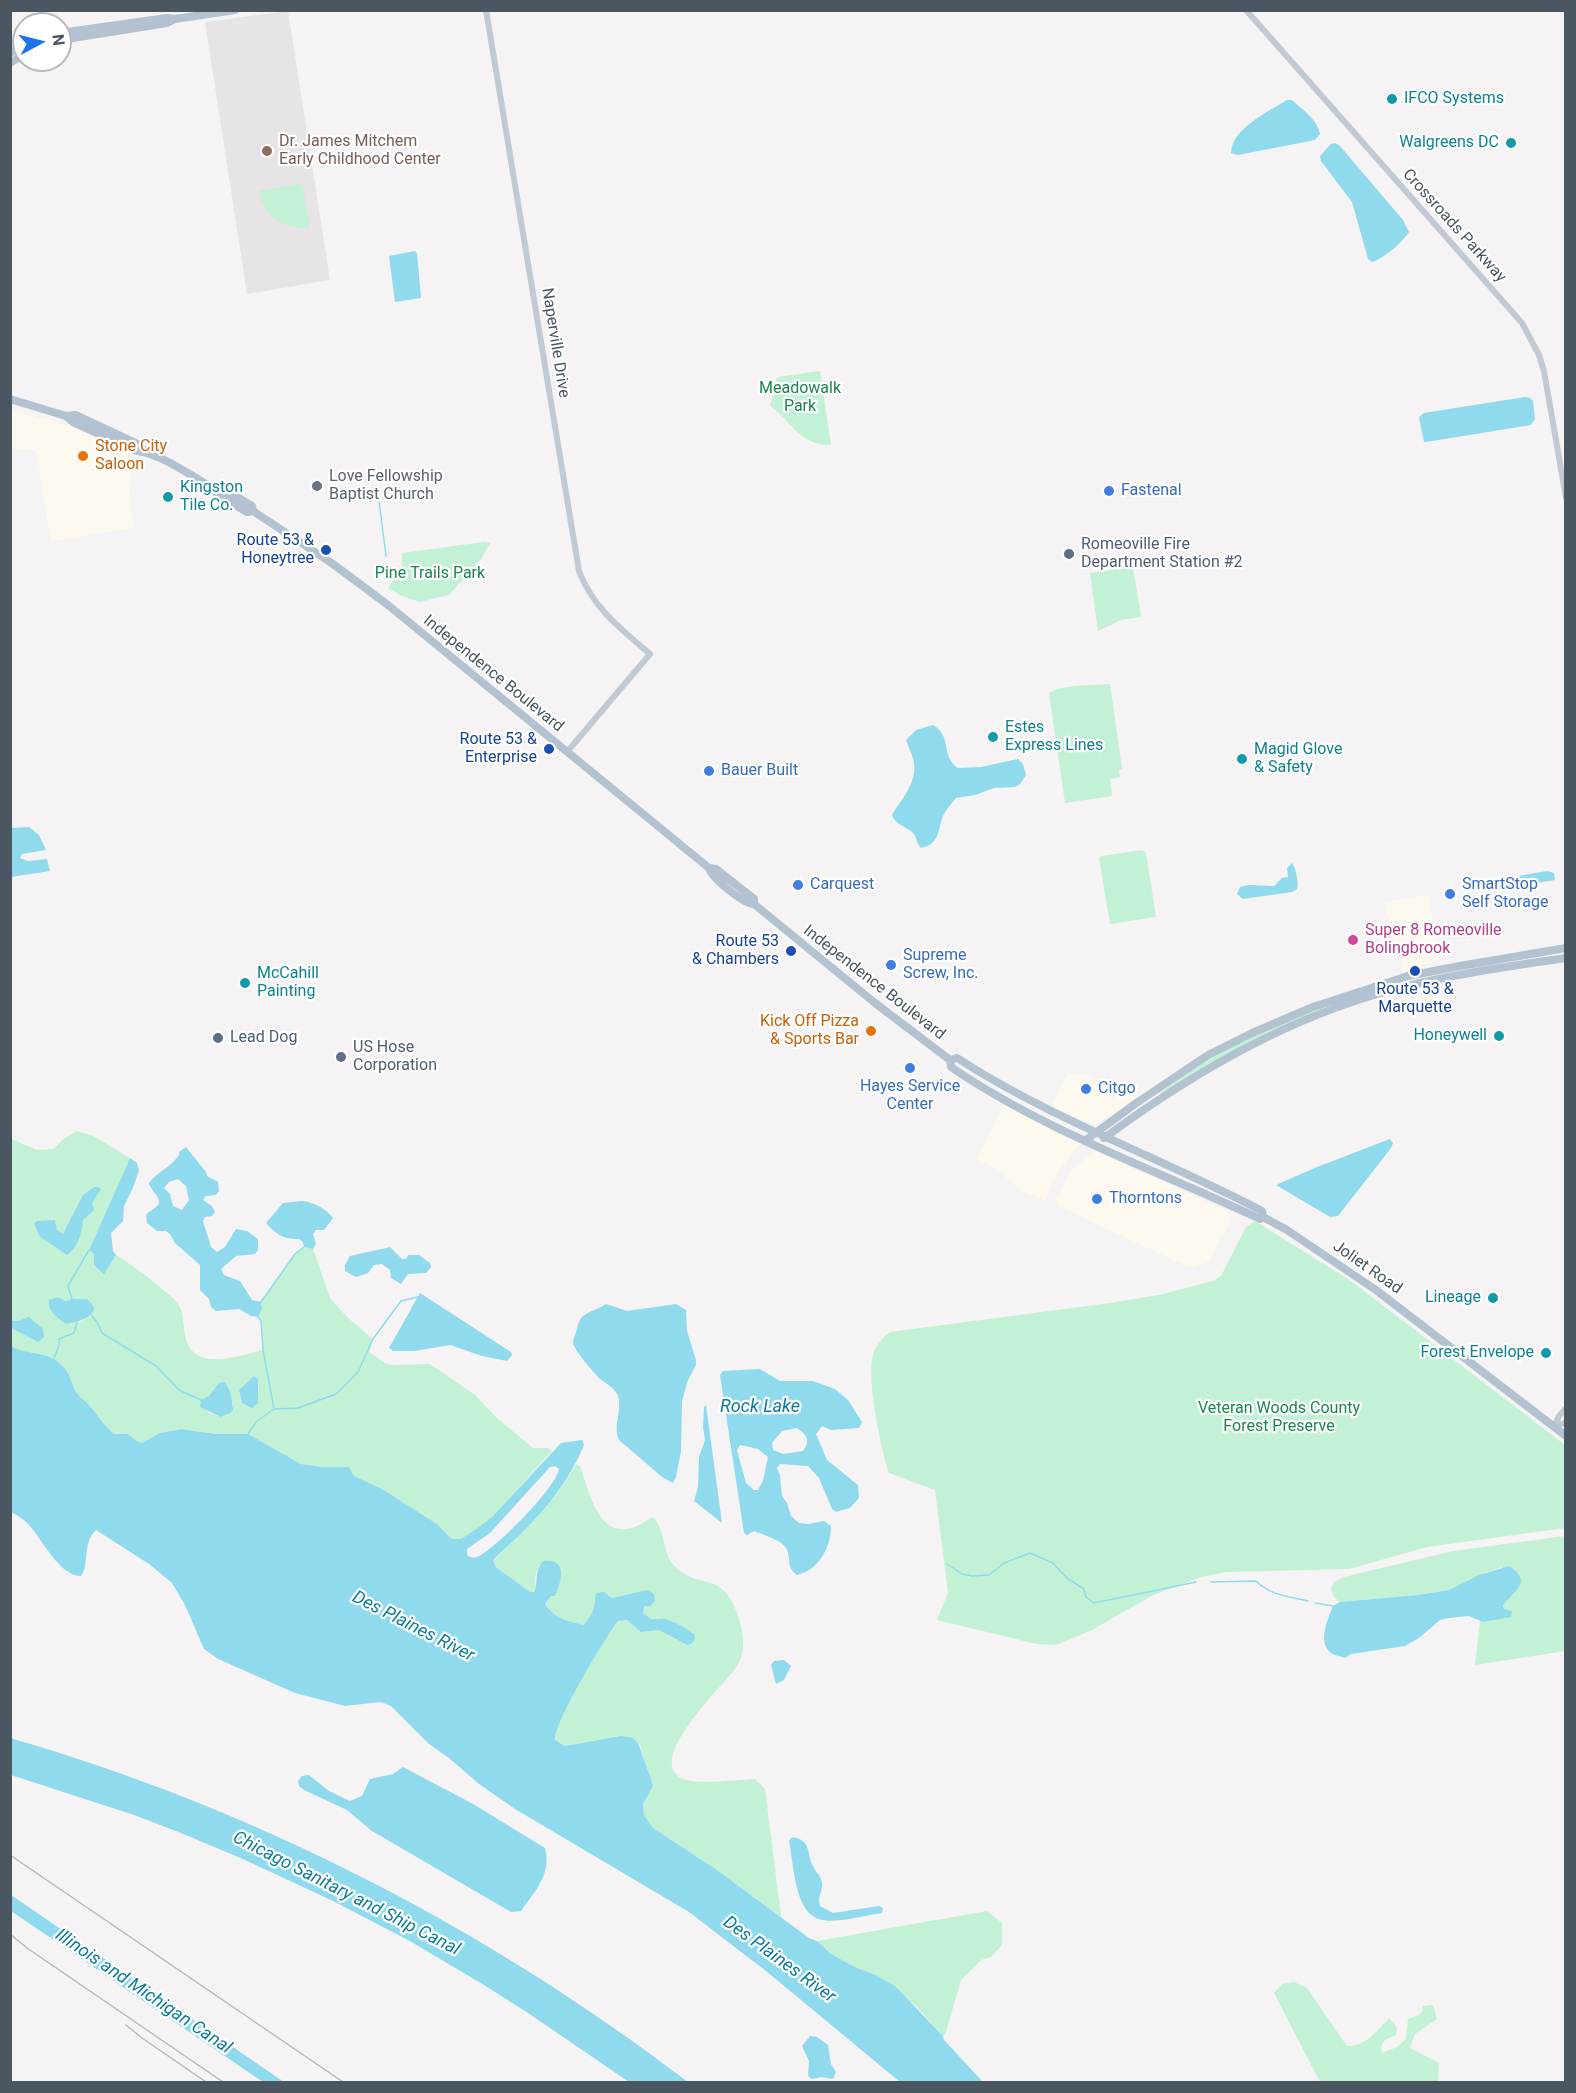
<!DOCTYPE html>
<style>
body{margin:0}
#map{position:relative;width:1576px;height:2093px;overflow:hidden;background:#f5f3f3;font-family:Roboto,sans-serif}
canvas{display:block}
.frame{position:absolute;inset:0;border:12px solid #4a5661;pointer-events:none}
.north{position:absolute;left:12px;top:12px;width:60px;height:60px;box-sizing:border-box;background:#fff;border:2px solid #b7bbc0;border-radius:50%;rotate:83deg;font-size:16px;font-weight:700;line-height:24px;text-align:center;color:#4a5661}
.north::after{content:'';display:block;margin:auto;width:21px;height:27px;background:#1a73e8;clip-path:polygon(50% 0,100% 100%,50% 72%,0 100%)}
</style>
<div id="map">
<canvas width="1576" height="2093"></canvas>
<div class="frame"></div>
<div class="north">N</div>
</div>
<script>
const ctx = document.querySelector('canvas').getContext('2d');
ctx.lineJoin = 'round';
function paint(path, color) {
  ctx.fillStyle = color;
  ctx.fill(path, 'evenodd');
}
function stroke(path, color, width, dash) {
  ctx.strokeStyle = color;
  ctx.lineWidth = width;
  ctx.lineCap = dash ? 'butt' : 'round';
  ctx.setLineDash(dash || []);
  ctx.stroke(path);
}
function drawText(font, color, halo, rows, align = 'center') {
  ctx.font = font + ' Roboto,sans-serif';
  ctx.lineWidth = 4.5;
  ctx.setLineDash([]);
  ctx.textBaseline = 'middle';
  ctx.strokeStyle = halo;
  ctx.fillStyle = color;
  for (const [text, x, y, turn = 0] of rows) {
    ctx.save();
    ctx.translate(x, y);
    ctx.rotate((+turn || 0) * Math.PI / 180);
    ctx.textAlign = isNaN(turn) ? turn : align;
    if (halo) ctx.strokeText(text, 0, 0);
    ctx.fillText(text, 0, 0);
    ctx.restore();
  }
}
paint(new Path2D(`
 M11 410 69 426 134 457 129 492 134 528 51 541 36 450 11 449Z
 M1428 895 1440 959 1403 971 1384 902Z
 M1082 1073 1138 1096 1095 1125 1052 1107 1067 1075Z
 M1006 1101 1084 1141 1072 1152 1058 1173 1045 1201 1020 1190 997 1169 977 1159Z
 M1093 1152H1097L1227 1211 1229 1218V1225L1208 1262 1194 1268 1186 1266 1058 1206 1056 1198 1073 1169Z`), '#fdf9ef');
paint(new Path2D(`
 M288 11 330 280 247 294 205 22Z`), '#e6e4e5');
paint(new Path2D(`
 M302 183 310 227C284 231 264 216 259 191Z
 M820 371 831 445C799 445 793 422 770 406L777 377Z
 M484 542 490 543 481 559 449 595 420 602 402 596 388 588 402 568V553Z
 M1133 567 1141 617 1121 620 1098 631 1090 573Z
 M1110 684 1122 769 1119 770 1120 777 1110 779 1112 796 1065 803 1049 693C1064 684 1092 686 1110 684Z
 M1142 850 1146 853 1156 917 1110 924 1099 858 1102 856Z
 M1364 993 1266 1033 1158 1095C1175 1082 1192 1068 1210 1057 1256 1029 1313 1011 1364 993Z
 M77 1131 93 1136 130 1158 89 1250 94 1254V1265L104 1273 116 1255C129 1263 174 1295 180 1307 184 1316 183 1329 186 1339 195 1372 239 1356 263 1350L261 1321 258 1317 262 1309 261 1302 295 1254 304 1247 313 1249 330 1298 348 1318 373 1339 369 1352 385 1363 392 1365 430 1364 475 1395 498 1419 533 1448H548L552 1451 492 1517 478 1529 461 1539H452L437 1524 382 1489 354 1476 323 1467 301 1464 248 1434H215L181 1429 160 1433 142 1443 137 1441 128 1434H114C104 1425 98 1416 90 1406 86 1401 80 1398 77 1393 69 1380 72 1373 58 1362 46 1351 24 1355 11 1345V1328L37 1341 19 1321H11V1139L37 1150 54 1149 62 1140ZM87 1192 92 1203 83 1220 81 1234 39 1236 34 1225 38 1221 63 1234ZM58 1297 65 1301 72 1299 91 1315 80 1322 66 1324ZM254 1376 259 1388 257 1396 242 1403 239 1390ZM228 1385 233 1406 222 1417 209 1413 201 1401Z
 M1255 1221 1351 1281 1565 1445V1528L1427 1547 1349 1569 1226 1572 1201 1577 1153 1595 1092 1630 1056 1645 1037 1644 937 1620 948 1593 935 1490 889 1473C881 1449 866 1378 873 1355 875 1346 883 1338 890 1332L1110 1303 1159 1295 1213 1281 1221 1276 1246 1227Z
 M576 1464 580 1466C589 1490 597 1538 632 1528 639 1526 647 1520 653 1517 665 1529 662 1549 672 1563 683 1578 699 1579 716 1585 733 1593 742 1623 743 1640 744 1651 741 1661 734 1670 723 1686 639 1765 686 1780 700 1784 739 1780 755 1779L765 1789 781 1917 717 1870 653 1828 644 1815 643 1804 653 1786 639 1743 621 1736 565 1746 555 1740C554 1723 605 1638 618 1621L627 1620 641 1632 659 1630 687 1645 659 1617 651 1619 643 1613 646 1606 626 1595 612 1598 604 1592 584 1626C569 1622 554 1618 545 1604L551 1596 537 1569 535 1578 536 1588 534 1592H530L496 1567 493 1561C524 1531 556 1502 576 1464Z
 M1565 1536V1651L1475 1665 1480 1621 1483 1622 1502 1618C1506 1599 1504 1588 1502 1567L1479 1575 1449 1590 1418 1595 1340 1602 1334 1597 1331 1588 1334 1582 1344 1577 1453 1551Z
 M987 1911 1002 1923V1945L991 1957 981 1960 961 1980 946 2032 943 2036 916 2006 876 1975 857 1968 831 1954 817 1941Z
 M1294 1982 1307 1988 1347 2046C1365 2047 1377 2031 1389 2018L1397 2028 1396 2035 1385 2040 1381 2046 1382 2053 1397 2047 1406 2039 1408 2019 1419 2015 1423 2010V2006L1433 2005 1437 2019 1415 2034 1410 2048 1439 2063 1438 2082H1320L1274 1993 1282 1984Z`), '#c3f1d5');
paint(new Path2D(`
 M1287 100H1292C1302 109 1318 120 1320 134L1315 140 1238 155 1231 153C1232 128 1268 112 1287 100Z
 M1335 143 1340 146 1403 220 1409 232C1403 242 1383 259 1372 262L1368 259 1352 202 1321 161 1320 156 1331 144Z
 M415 251 417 253 421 298 395 302 389 256Z
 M1525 397 1530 398 1533 401 1535 419 1531 425 1426 442H1424L1419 417 1424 413Z
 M933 725C953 737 940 756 958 768L981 767 1018 759 1023 764 1026 775 1020 784 1015 787 994 788 975 795 956 798C952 803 947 808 944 814 937 829 941 844 921 848 916 843 917 836 911 831 904 826 894 823 892 815 903 796 919 782 913 758 911 752 908 746 906 740L916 730Z
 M29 827 39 835 46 850 22 854 20 858 28 861 47 859 50 871 11 877V828Z
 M1292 863C1296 868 1299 884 1297 889L1292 892 1243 899 1237 894 1240 887 1249 885 1274 886 1282 878 1288 877 1287 868Z
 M1547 871 1554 873 1555 880 1498 889 1491 886 1492 882 1495 880Z
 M1390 1139 1393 1143 1391 1148 1338 1216 1330 1217 1276 1185 1317 1167Z
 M186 1147 206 1172 207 1176 218 1182 219 1191 216 1195 206 1196 203 1200 212 1206 215 1212 212 1216 205 1217 203 1221 211 1247 217 1252 225 1247 236 1229 247 1231 258 1239V1250L255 1254 236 1256 221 1269 224 1275 240 1281 252 1300 261 1302 262 1309 258 1317 251 1316 239 1309 216 1311 211 1307 209 1299 200 1290V1265L175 1243 170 1234 166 1231H157L147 1223 146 1215C150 1210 155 1209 158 1205 163 1199 150 1190 149 1183 158 1171 170 1168 179 1155V1152ZM178 1179 186 1186 189 1200 182 1210 173 1206 170 1194 164 1188 169 1182Z
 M130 1158 137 1163 139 1170 133 1188 124 1206 123 1221 111 1233 113 1251 116 1255 104 1274 94 1265V1254L89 1250Z
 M94 1187H98L101 1189 92 1203 94 1210 83 1220C82 1233 78 1247 67 1255L39 1236 34 1224 37 1221 55 1220 57 1230 63 1234 83 1195Z
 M301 1201C311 1201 327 1209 333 1218L324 1230H316L313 1234 316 1244 313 1249 304 1247 303 1242 299 1239C285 1240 275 1234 266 1223L283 1203Z
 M390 1247 402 1259H406L408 1255H419L430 1263 431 1267 426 1273 408 1274 401 1284 391 1278 390 1270 382 1264 374 1265 368 1273 356 1277 345 1271V1265L350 1256Z
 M420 1293 511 1352 512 1355 507 1361 482 1356 450 1345 415 1351H393L389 1348Z
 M58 1297 65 1301 72 1299H87L93 1305 94 1310C88 1320 77 1322 66 1324 58 1318 47 1311 49 1300Z
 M606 1304 627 1311 676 1304 686 1310 687 1331 696 1360V1365L688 1380 682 1401 681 1451 676 1477 673 1483 662 1477 619 1440C612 1425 624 1409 617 1394 614 1388 606 1383 600 1379 595 1374 574 1350 573 1343 573 1338 576 1334 577 1329 578 1324 580 1317 586 1314 592 1310 599 1309 606 1304Z
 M29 1317 43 1329 44 1337 38 1342 11 1328V1321H19Z
 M10 1345C24 1355 46 1351 58 1362 72 1373 69 1380 77 1393 80 1398 86 1401 90 1406 98 1416 104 1425 114 1434H128L137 1441 142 1443 160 1433 181 1429 215 1434H248L301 1464 323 1467H349L354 1476 382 1489 437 1524 452 1539H461L478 1528 492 1517 561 1443 582 1440 584 1445C563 1495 532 1524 493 1560L496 1567 530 1592H534C539 1583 533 1575 543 1561 568 1558 562 1580 555 1596H551L545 1604C554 1618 569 1622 584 1625 590 1617 596 1608 595 1597L597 1593 604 1592 612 1598 648 1590 654 1594 655 1601 650 1606H645L643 1613 651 1619C668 1616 680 1625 694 1634L695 1639 691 1644 687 1645 659 1630 641 1632 627 1620 618 1621C605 1638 554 1723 555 1740L565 1746 621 1736 633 1738 638 1743 651 1779 653 1786 643 1804 644 1815 653 1828 717 1870 809 1938 817 1941 831 1954 857 1968 876 1975 896 1987 943 2036 944 2040 983 2082H900L766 1971 689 1912 515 1809 479 1784 449 1758 429 1744 391 1706 381 1702 345 1706 295 1693 218 1659 204 1649 185 1605 172 1583 149 1564 96 1530C82 1543 90 1563 81 1576 61 1577 42 1540 30 1526 25 1520 17 1515 11 1512ZM555 1466 559 1469C556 1488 497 1547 479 1556 475 1558 474 1558 470 1557L467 1555V1549L490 1533 550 1467Z
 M760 1369 780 1381H813L835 1389 848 1400 862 1422 859 1428 831 1430 822 1426 816 1434 827 1460 858 1485 859 1498 850 1508 836 1512 832 1509 819 1478 808 1466 780 1464 777 1468 780 1475 782 1496 787 1503 791 1516 799 1523 808 1524 824 1521 831 1526C831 1547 819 1570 797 1575 785 1566 792 1558 786 1548 780 1539 763 1535 754 1531L747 1535 744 1533 720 1375 723 1371ZM797 1428C807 1435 811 1440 803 1451L783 1454 773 1450 772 1443 782 1431ZM740 1445 758 1449 768 1457 763 1481 758 1490H754L746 1483 737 1450Z
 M254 1376 258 1379V1403L252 1408 242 1403 239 1390Z
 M224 1382C231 1387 232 1401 233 1410L230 1413 221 1417 200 1407 201 1400 209 1396 219 1383Z
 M706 1405 722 1523 694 1501 698 1487 699 1457 705 1440 703 1428 704 1407Z
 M1509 1566C1535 1583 1512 1591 1503 1606L1504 1609 1512 1611 1511 1617 1483 1622 1469 1616 1449 1618 1440 1620 1419 1638 1405 1646 1351 1654 1345 1658C1341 1656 1335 1656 1331 1653 1317 1642 1328 1619 1333 1606L1340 1602 1418 1595 1449 1590 1479 1575Z
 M784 1660 791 1666 784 1680 776 1684 771 1665 774 1661Z
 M10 1738C256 1809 486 1928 688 2082H629L528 2013 484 1985 408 1940 333 1901 245 1860 181 1833 134 1815 11 1775Z
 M403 1767 473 1804 545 1848C552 1874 535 1891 521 1911L511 1912 372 1831 347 1810 304 1790 299 1786 298 1781 302 1776 309 1775 329 1791 350 1801 362 1796 370 1779 393 1774Z
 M792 1837C812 1840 806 1853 813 1866 815 1872 821 1875 822 1883 823 1892 817 1895 820 1906L833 1913 879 1906 883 1908 882 1913C831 1921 804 1937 794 1873 792 1862 791 1851 789 1841Z
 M11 1895 284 2082H263L11 1911Z
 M810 2036 817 2037 828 2045 831 2064 836 2072 833 2079 821 2077 812 2079 808 2076 809 2061 802 2046Z`), '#90daee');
stroke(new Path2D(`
 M379 501 386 556
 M72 1299 68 1286 89 1250
 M261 1302 295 1254 304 1247
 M91 1315 97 1322 102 1333 156 1366 179 1390 201 1400
 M258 1317 261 1321 263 1350 274 1409
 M54 1358 59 1345V1339L74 1333 77 1322
 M248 1434 256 1422 274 1409 298 1408 336 1394 358 1372 373 1339 401 1301 418 1297
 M947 1564 962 1574 972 1576 989 1575 1004 1563 1030 1553 1053 1563 1067 1578 1084 1589 1086 1597 1094 1603 1196 1582
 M1211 1582 1256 1581C1271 1596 1288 1596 1308 1601
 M1315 1603 1333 1606`), '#90daee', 1.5);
stroke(new Path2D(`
 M486 10 579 571C593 608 621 629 650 654L567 752
 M1246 10 1522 323 1539 355 1544 371 1566 498
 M1554 1427 1559 1416 1566 1408
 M1555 1427 1566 1422`), '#c1cad2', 6);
stroke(new Path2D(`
 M60 33 167 18 175 19 235 10
 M60 40 167 23 175 19
 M10 53 24 45
 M10 63 24 54
 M10 399 66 416 76 415 140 445 146 452
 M66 416 73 422 137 451C160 453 193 477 214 489L217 494 247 512 253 511
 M214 489 222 488 252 506 253 511 333 564 388 605 709 868 716 869 754 899V904L875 1003 950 1060 951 1067C1046 1132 1157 1170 1260 1219L1263 1217
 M709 868C712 878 743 904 754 904
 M950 1060 957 1058C1053 1120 1161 1158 1262 1211L1263 1217 1287 1230 1376 1290 1566 1436
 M1104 1138C1194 1072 1290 1016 1399 988 1454 974 1510 966 1566 958
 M1086 1140 1135 1104 1208 1055 1252 1033 1313 1007 1408 976 1460 966 1566 948`), '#b3c2d1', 8);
stroke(new Path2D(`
 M10 1855 343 2082
 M10 1934 27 1948 223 2082
 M126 2025 142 2038 206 2082`), '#b5b8bd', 1.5);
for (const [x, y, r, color] of [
 [1392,99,6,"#0f9aa8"],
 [1511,143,6,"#0f9aa8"],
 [267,151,6,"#8d6e63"],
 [83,456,6,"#e8710a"],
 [317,486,6,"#6b7280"],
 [1109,491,6,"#3f7fe0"],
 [168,497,6,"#0f9aa8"],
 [326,550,6,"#1a4fb4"],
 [1069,554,6,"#5c6f8a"],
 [993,737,6,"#0f9aa8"],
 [549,749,6,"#1a4fb4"],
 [1242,759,6,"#0f9aa8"],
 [709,771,6,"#3f7fe0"],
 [798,885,6,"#3f7fe0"],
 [1450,894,6,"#3f7fe0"],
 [1353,940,6,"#d1479c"],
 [791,951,6,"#1a4fb4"],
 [891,965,6,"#3f7fe0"],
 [1415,971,6,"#1a4fb4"],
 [245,983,6,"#0f9aa8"],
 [871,1031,6,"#e8710a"],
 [1499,1036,6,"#0f9aa8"],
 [218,1038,6,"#5c6f8a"],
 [341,1057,6,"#5c6f8a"],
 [910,1068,6,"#3f7fe0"],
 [1086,1089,6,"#3f7fe0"],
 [1097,1199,6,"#3f7fe0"],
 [1493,1298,6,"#0f9aa8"],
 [1546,1353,6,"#0f9aa8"]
]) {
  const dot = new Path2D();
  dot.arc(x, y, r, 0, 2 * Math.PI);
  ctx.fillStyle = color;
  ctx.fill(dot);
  stroke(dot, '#fff', 2);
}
drawText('16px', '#0d838f', '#fff', [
 ["IFCO Systems",1404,99],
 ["Walgreens DC",1499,143,"right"],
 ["Kingston",180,488],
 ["Tile Co.",180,506],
 ["Estes",1005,728],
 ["Express Lines",1005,746],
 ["Magid Glove",1254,750],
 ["& Safety",1254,768],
 ["McCahill",257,974],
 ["Painting",257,992],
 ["Honeywell",1487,1036,"right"],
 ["Lineage",1481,1298,"right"],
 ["Forest Envelope",1534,1353,"right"]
], 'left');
drawText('16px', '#785e54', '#fff', [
 ["Dr. James Mitchem",279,142],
 ["Early Childhood Center",279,160]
], 'left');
drawText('16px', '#4a5661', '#fff', [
 ["Crossroads Parkway",1454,226,48],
 ["Naperville Drive",555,343,81],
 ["Independence Boulevard",493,674,39],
 ["Independence Boulevard",874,983,38],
 ["Joliet Road",1367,1268,35]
]);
drawText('16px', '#17864f', '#fff', [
 ["Meadowalk",800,389],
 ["Park",800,407],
 ["Pine Trails Park",430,574],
 ["Veteran Woods County",1279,1409],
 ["Forest Preserve",1279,1427]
]);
drawText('16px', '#c56008', '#fff', [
 ["Stone City",95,447],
 ["Saloon",95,465],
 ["Kick Off Pizza",859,1022,"right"],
 ["& Sports Bar",859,1040,"right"]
], 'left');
drawText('16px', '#5b616d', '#fff', [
 ["Love Fellowship",329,477],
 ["Baptist Church",329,495]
], 'left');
drawText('16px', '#366cbe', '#fff', [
 ["Fastenal",1121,491],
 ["Bauer Built",721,771],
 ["Carquest",810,885],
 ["SmartStop",1462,885],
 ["Self Storage",1462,903],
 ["Supreme",903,956],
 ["Screw, Inc.",903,974],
 ["Hayes Service",910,1087,"center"],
 ["Center",910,1105,"center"],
 ["Citgo",1098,1089],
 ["Thorntons",1109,1199]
], 'left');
drawText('16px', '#164399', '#fff', [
 ["Route 53 &",314,541],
 ["Honeytree",314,559],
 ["Route 53 &",537,740],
 ["Enterprise",537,758],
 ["Route 53",779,942],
 ["& Chambers",779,960],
 ["Route 53 &",1415,990,"center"],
 ["Marquette",1415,1008,"center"]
], 'right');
drawText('16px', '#4e5e75', '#fff', [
 ["Romeoville Fire",1081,545],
 ["Department Station #2",1081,563],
 ["Lead Dog",230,1038],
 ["US Hose",353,1048],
 ["Corporation",353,1066]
], 'left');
drawText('16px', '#b23c85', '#fff', [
 ["Super 8 Romeoville",1365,931],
 ["Bolingbrook",1365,949]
], 'left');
drawText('italic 18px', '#0c7c9b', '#fff', [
 ["Rock Lake",760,1407],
 ["Des Plaines River",413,1627,27],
 ["Chicago Sanitary and Ship Canal",346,1894,27],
 ["Des Plaines River",779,1960,36],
 ["Illinois and Michigan Canal",143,1992,34]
]);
</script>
